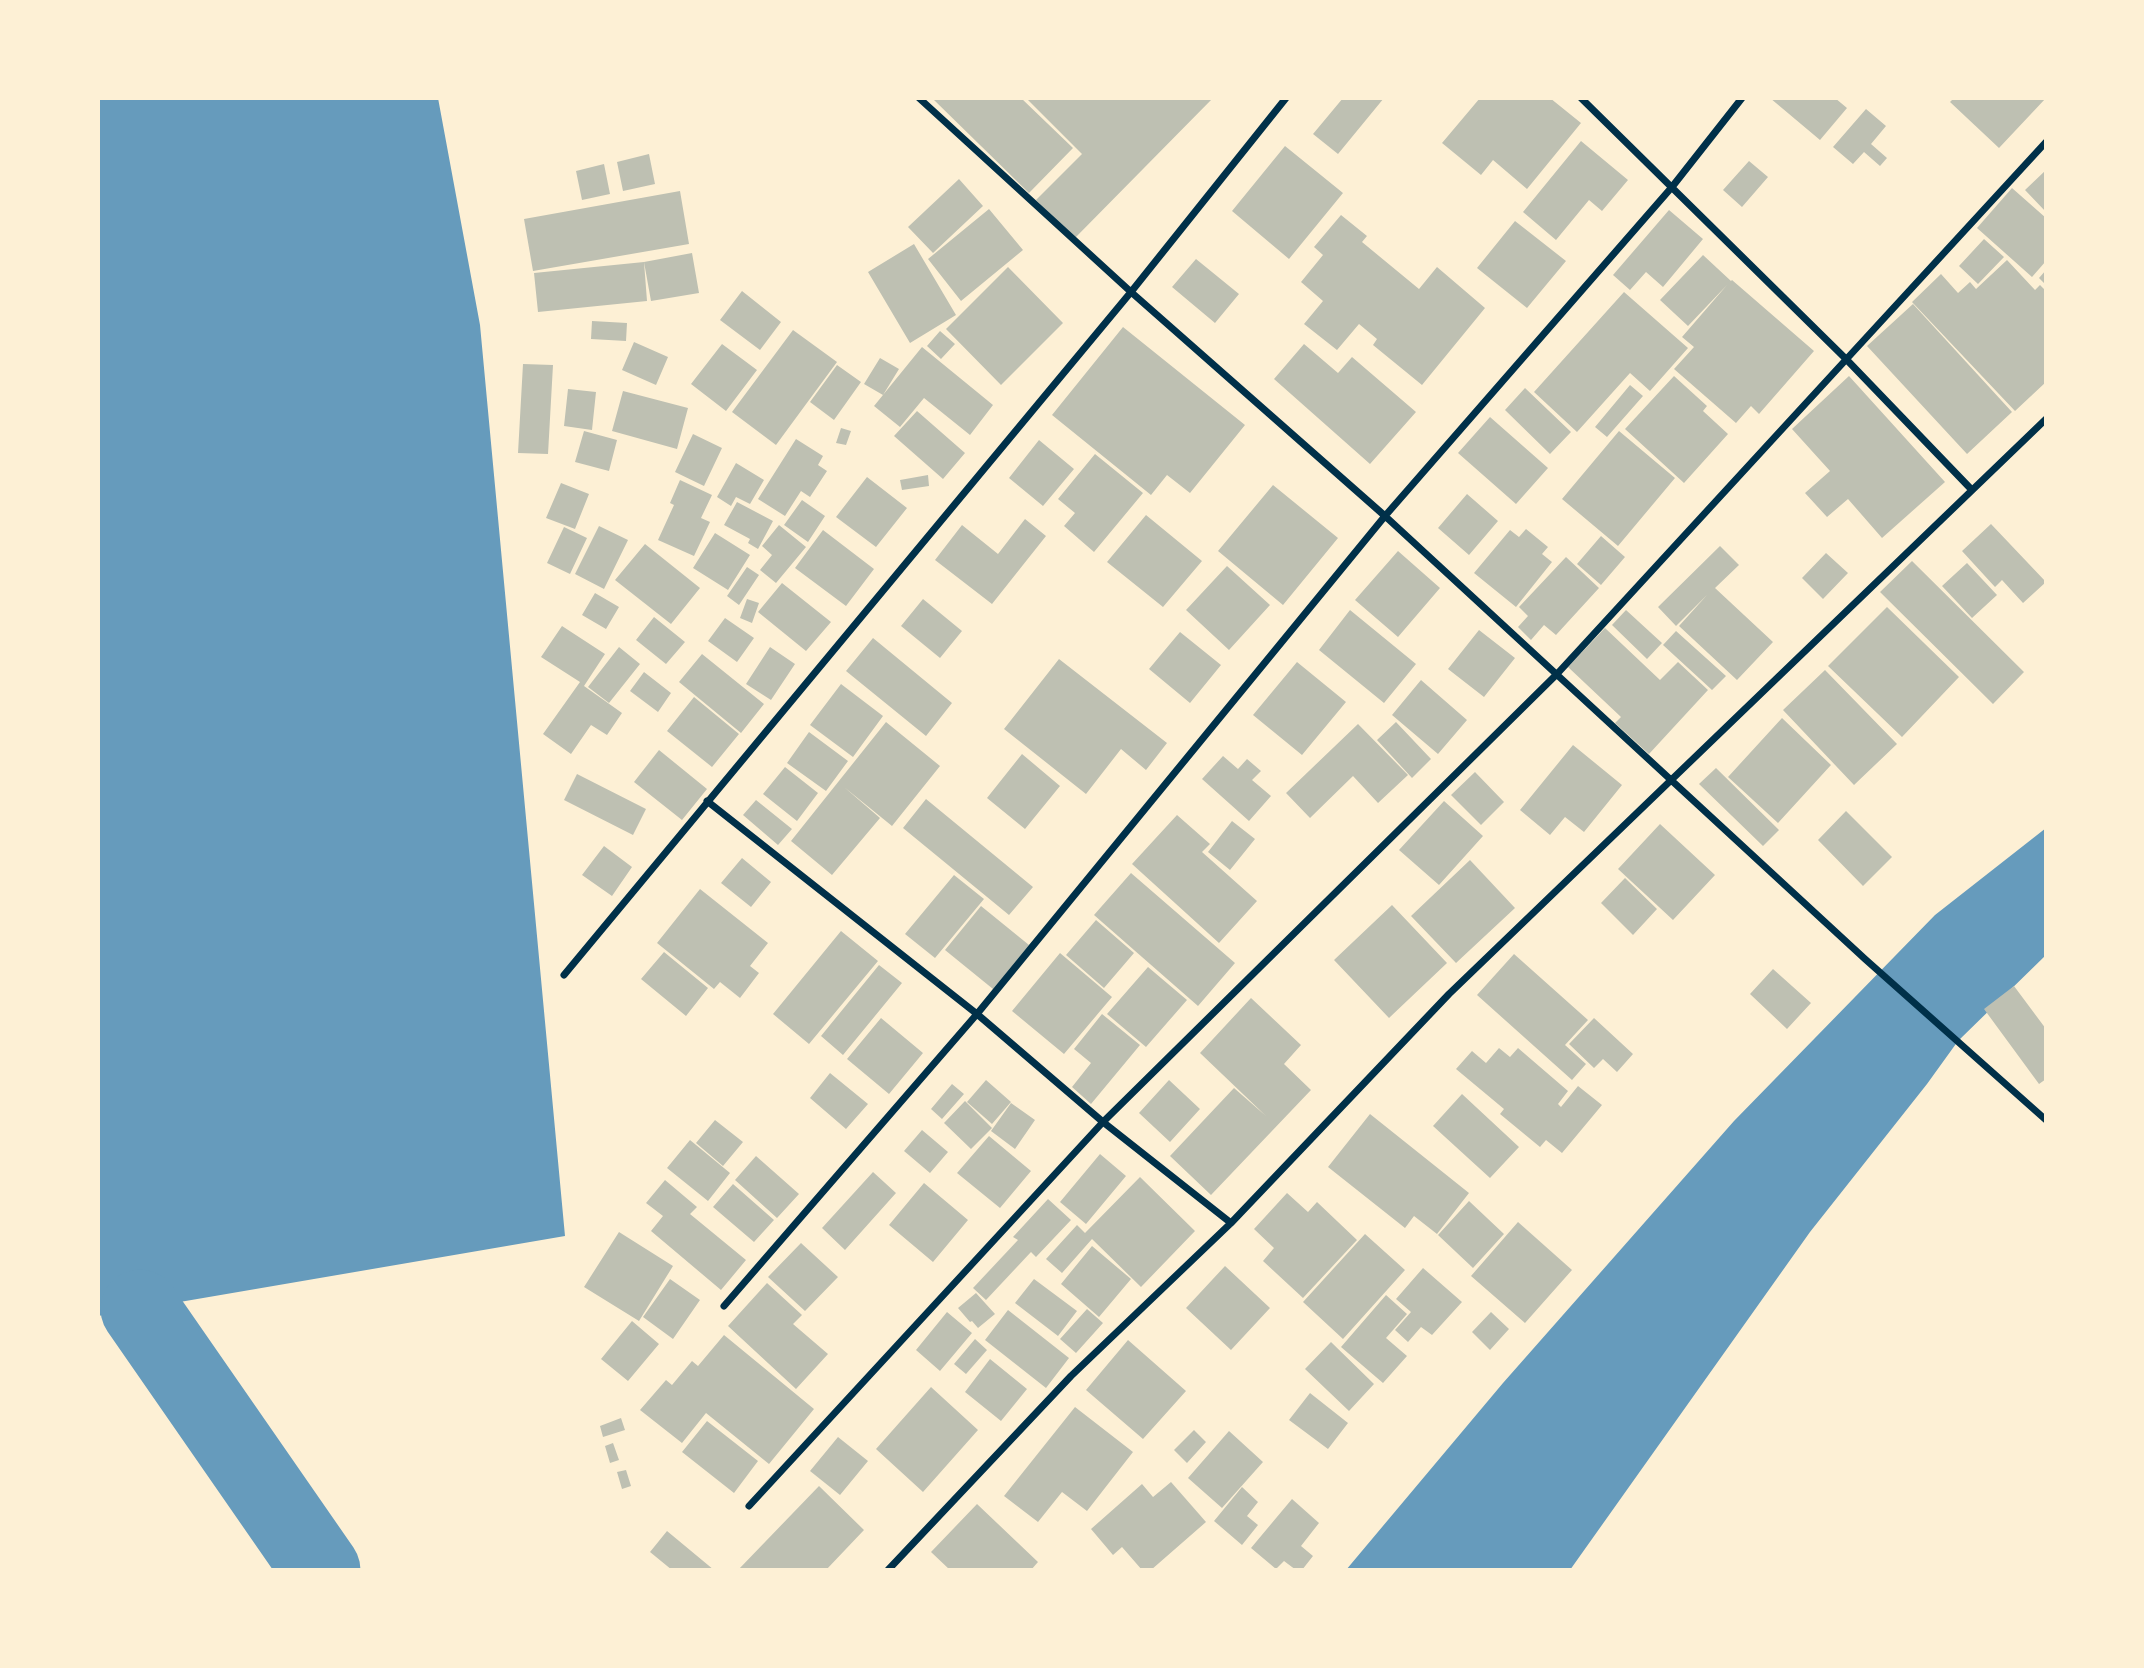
<!DOCTYPE html>
<style>
body{margin:0}
#map{position:relative;width:2144px;height:1668px;overflow:hidden;background:#fdf0d5;font-family:Roboto,sans-serif}
canvas{display:block}
.frame{position:absolute;inset:0;border:100px solid #fdf0d5;pointer-events:none}
</style>
<div id="map">
<canvas width="2144" height="1668"></canvas>
<div class="frame"></div>
</div>
<script>
const ctx = document.querySelector('canvas').getContext('2d');
ctx.lineJoin = 'round';
function paint(path, color) {
  ctx.fillStyle = color;
  ctx.fill(path, 'evenodd');
}
function stroke(path, color, width, dash) {
  ctx.strokeStyle = color;
  ctx.lineWidth = width;
  ctx.lineCap = dash ? 'butt' : 'round';
  ctx.setLineDash(dash || []);
  ctx.stroke(path);
}
paint(new Path2D(`
 M98 98H438L480 325 565 1236 98 1316Z
 M2046 828V955L1958 1041 1927 1084 1810 1232 1570 1570H1346L1503 1383 1734 1121 1935 915Z`), '#669bbc');
stroke(new Path2D(`
 M140 1309 321 1570`), '#669bbc', 79);
paint(new Path2D(`
 M936 98H1021L1073 148 1029 193 934 100Z
 M1026 98H1213L1074 239 1036 200 1082 154Z
 M1343 98H1384L1338 154 1313 134Z
 M1480 98H1550L1581 123 1527 189 1493 160 1481 175 1442 143Z
 M1770 98H1835L1847 108 1820 140Z
 M1954 98H2046L1999 148 1950 102Z
 M1866 109 1886 126 1871 144 1887 158 1880 166 1864 152 1853 164 1833 147Z
 M1581 141 1628 180 1602 211 1589 200 1556 240 1523 212Z
 M1285 146 1343 193 1289 259 1232 211Z
 M649 154 655 184 623 191 617 162Z
 M1749 161 1768 177 1742 207 1723 190Z
 M604 164 610 194 582 200 576 171Z
 M2046 170V212L2025 190Z
 M959 179 983 206 933 253 908 227Z
 M2012 188 2046 218V261L2032 277 1977 228Z
 M680 191 689 244 533 271 524 219Z
 M989 209 1023 250 961 301 928 259Z
 M1669 210 1703 239 1663 287 1646 272 1630 290 1613 275Z
 M1341 215 1367 236 1362 242 1419 289 1437 267 1485 308 1422 385 1373 345 1377 339 1359 324 1337 350 1304 324 1323 301 1301 282 1323 255 1314 247Z
 M1515 221 1566 261 1527 308 1477 268Z
 M1984 239 2004 257 1978 284 1959 266Z
 M914 244 956 315 910 343 868 272Z
 M692 253 699 293 651 301 644 262Z
 M1703 255 1731 281 1732 280 1814 351 1759 414 1751 406 1736 423 1674 369 1694 347 1682 337 1727 285 1688 326 1660 300Z
 M1196 259 1239 294 1215 323 1172 287Z
 M2007 260 2035 290 2040 285 2046 291V382L2015 411 1912 302 1941 274 1958 293 1970 282 1976 289Z
 M644 262 647 301 538 312 534 273Z
 M1008 267 1063 323 1001 385 946 329Z
 M2046 270V285L2039 278Z
 M742 291 781 322 760 350 720 320Z
 M1624 292 1688 348 1650 391 1630 373 1577 432 1534 392Z
 M1913 304 2012 412 1967 454 1867 346Z
 M592 321 627 323 626 341 591 339Z
 M1123 327 1245 425 1190 493 1167 475 1151 495 1052 415Z
 M793 330 837 362 776 445 732 412Z
 M940 331 955 344 941 359 927 346Z
 M634 342 668 357 656 385 622 370Z
 M722 344 757 370 726 411 691 384Z
 M1304 344 1338 373 1352 357 1416 412 1370 464 1274 379Z
 M922 347 993 405 970 435 924 398 900 427 874 406Z
 M880 358 899 369 883 395 864 384Z
 M523 364 553 365 548 454 518 453Z
 M837 365 861 382 834 420 810 402Z
 M1674 376 1707 406 1703 411 1728 434 1684 483 1625 429Z
 M1849 376 1945 482 1882 538 1848 499 1827 517 1805 493 1830 471 1792 429Z
 M1630 385 1643 396 1607 437 1595 427Z
 M1525 388 1571 432 1550 454 1505 410Z
 M568 389 596 392 592 430 564 426Z
 M623 391 688 408 677 449 612 431Z
 M917 411 965 453 943 479 894 436Z
 M1490 417 1548 468 1516 504 1458 453Z
 M841 428 851 431 846 445 836 443Z
 M584 431 617 440 609 471 575 462Z
 M1619 431 1675 478 1618 546 1562 499Z
 M693 434 722 448 704 486 675 472Z
 M796 439 823 456 818 465 827 471 810 497 801 491 785 516 758 499Z
 M1039 440 1074 469 1043 506 1009 478Z
 M1095 454 1143 493 1094 552 1064 526 1075 513 1058 499Z
 M736 463 764 480 750 504 736 497 731 506 717 497Z
 M928 475 929 486 902 490 900 480Z
 M867 477 907 508 876 547 836 517Z
 M680 480 712 495 701 518 710 522 694 556 658 540 674 505 670 503Z
 M561 483 589 494 575 529 546 518Z
 M1273 485 1338 538 1283 605 1218 551Z
 M1467 494 1498 521 1469 555 1438 528Z
 M802 500 825 516 808 542 784 525Z
 M737 502 773 521 758 549 748 543 750 539 724 525Z
 M1146 515 1202 561 1163 607 1107 562Z
 M1025 519 1046 536 992 604 935 560 962 525 998 554Z
 M1991 524 2046 582 2023 603 2002 580 1995 587 1962 551Z
 M779 525 806 547 776 583 760 570 772 555 762 546Z
 M599 526 628 540 604 589 575 574Z
 M564 527 587 538 570 574 547 563Z
 M1526 529 1548 547 1542 554 1552 562 1516 607 1474 573 1510 530 1519 537Z
 M823 530 874 569 846 606 795 568Z
 M715 533 750 555 728 590 693 568Z
 M1601 536 1625 557 1601 585 1577 564Z
 M645 544 700 588 671 624 615 580Z
 M1720 546 1739 565 1715 588 1773 642 1737 680 1679 626 1707 595 1676 626 1658 607Z
 M1398 551 1440 588 1398 637 1355 600Z
 M1826 553 1848 573 1823 599 1802 578Z
 M1566 557 1599 588 1556 635 1544 625 1531 640 1518 627 1528 616 1519 607Z
 M1912 561 2024 672 1993 704 1880 592Z
 M1967 563 1997 595 1972 618 1942 586Z
 M1227 566 1270 605 1229 650 1186 610Z
 M747 567 759 575 739 605 727 596Z
 M782 583 831 622 806 651 758 612Z
 M595 593 619 607 606 629 582 615Z
 M747 599 759 603 752 623 740 618Z
 M923 599 962 631 940 658 901 626Z
 M1887 607 1959 677 1902 737 1828 666Z
 M1350 610 1416 664 1384 703 1319 650Z
 M1626 610 1662 643 1647 659 1612 625Z
 M654 617 685 642 666 664 636 640Z
 M725 618 754 638 737 662 708 641Z
 M562 626 605 654 584 686 622 713 607 735 591 725 571 754 543 734 580 682 541 657Z
 M1605 628 1660 680 1678 662 1708 690 1649 754 1615 723 1621 717 1568 667Z
 M1479 630 1515 658 1484 697 1448 669Z
 M1676 631 1726 676 1712 690 1663 645Z
 M1180 632 1221 665 1190 703 1149 669Z
 M873 638 952 703 926 736 846 671Z
 M619 647 640 664 609 703 588 687Z
 M770 647 795 664 771 700 746 684Z
 M702 654 764 704 741 733 679 682Z
 M1059 659 1167 743 1146 770 1121 749 1086 794 1004 729Z
 M1297 662 1346 702 1302 755 1253 715Z
 M1825 670 1897 744 1854 785 1783 710Z
 M644 672 671 693 658 712 630 691Z
 M1421 680 1467 720 1438 754 1392 715Z
 M841 684 883 716 853 757 810 725Z
 M694 697 739 734 712 767 667 731Z
 M1782 718 1831 765 1778 823 1728 777Z
 M886 722 940 766 892 826 844 787 880 818 832 875 791 841Z
 M1396 722 1431 759 1412 778 1377 740Z
 M1358 724 1408 775 1378 803 1353 776 1310 818 1286 793Z
 M809 732 848 761 826 791 787 763Z
 M1573 745 1622 785 1584 832 1565 817 1550 835 1520 810Z
 M659 750 707 789 682 820 634 782Z
 M1022 754 1060 786 1025 829 987 798Z
 M1223 756 1238 769 1247 759 1261 771 1252 780 1271 796 1249 821 1202 779Z
 M785 767 818 793 797 821 763 794Z
 M1716 768 1779 830 1763 846 1699 784Z
 M1475 772 1504 802 1481 825 1451 795Z
 M577 774 646 809 633 835 564 800Z
 M926 799 1033 887 1009 915 903 828Z
 M756 800 792 829 778 845 743 815Z
 M1444 801 1483 836 1439 885 1399 850Z
 M1846 811 1892 857 1863 886 1818 840Z
 M1177 815 1210 844 1202 852 1257 901 1219 943 1132 864Z
 M1232 821 1255 839 1230 870 1208 852Z
 M1660 824 1715 875 1673 920 1618 869Z
 M604 846 632 867 612 896 582 875Z
 M742 858 771 882 751 907 721 883Z
 M1470 860 1515 908 1456 963 1411 916Z
 M1131 873 1235 963 1198 1006 1094 915Z
 M954 875 984 899 935 958 905 934Z
 M1625 878 1657 909 1633 935 1601 903Z
 M700 889 768 943 750 966 759 973 740 998 720 982 714 989 657 943Z
 M1392 905 1447 963 1389 1018 1334 960Z
 M981 906 1029 945 993 989 945 950Z
 M1096 920 1134 953 1104 988 1066 955Z
 M841 931 878 961 809 1044 773 1014Z
 M664 952 708 988 686 1016 641 979Z
 M1060 953 1112 997 1064 1054 1012 1011Z
 M1514 954 1588 1020 1565 1045 1586 1064 1572 1080 1477 995Z
 M879 965 902 983 843 1055 821 1036Z
 M1148 967 1187 1000 1146 1047 1107 1014Z
 M1773 969 1811 1003 1787 1029 1750 994Z
 M2014 986 2046 1029V1079L2039 1084 1984 1009Z
 M1251 998 1301 1045 1284 1064 1311 1090 1211 1195 1170 1156 1234 1088 1266 1116 1200 1053Z
 M1102 1014 1140 1045 1091 1104 1072 1087 1091 1063 1074 1049Z
 M881 1018 923 1053 889 1094 847 1059Z
 M1594 1018 1633 1054 1617 1072 1603 1059 1594 1068 1569 1044Z
 M1499 1048 1510 1057 1518 1048 1568 1091 1558 1104 1561 1107 1578 1086 1602 1105 1562 1153 1546 1140 1540 1147 1500 1114 1504 1109 1456 1069 1472 1051 1486 1063Z
 M830 1073 868 1104 846 1129 810 1098Z
 M986 1080 1011 1102 992 1124 967 1102Z
 M1169 1080 1200 1109 1170 1142 1139 1113Z
 M952 1084 964 1094 942 1119 931 1109Z
 M1462 1094 1519 1147 1490 1178 1433 1126Z
 M965 1101 992 1128 971 1149 944 1123Z
 M1011 1103 1035 1120 1015 1149 991 1131Z
 M1370 1114 1469 1193 1437 1234 1414 1216 1405 1228 1328 1167Z
 M715 1120 743 1142 723 1166 696 1143Z
 M922 1130 948 1152 930 1173 904 1151Z
 M989 1136 1031 1171 1000 1208 957 1173Z
 M690 1140 730 1173 708 1201 667 1168Z
 M1100 1154 1126 1176 1086 1224 1060 1202Z
 M756 1156 799 1194 777 1218 735 1180Z
 M873 1172 896 1193 845 1250 822 1228Z
 M1140 1177 1195 1231 1141 1287 1092 1239 1062 1273 1046 1259 1077 1225 1085 1233Z
 M665 1180 697 1207 690 1214 746 1260 721 1290 651 1231 663 1216 646 1203Z
 M924 1183 968 1220 933 1262 889 1225Z
 M733 1184 774 1220 754 1242 713 1207Z
 M1287 1193 1308 1212 1317 1202 1357 1240 1303 1298 1263 1261 1274 1248 1254 1229Z
 M1048 1199 1071 1220 1036 1257 1031 1252 986 1300 973 1288 1018 1240 1013 1237Z
 M1469 1201 1504 1234 1473 1268 1438 1235Z
 M1518 1222 1572 1270 1525 1323 1471 1276Z
 M619 1232 673 1266 639 1321 584 1287Z
 M1365 1234 1405 1270 1343 1339 1303 1302Z
 M801 1243 838 1277 805 1311 768 1277Z
 M1092 1246 1131 1279 1099 1317 1061 1284Z
 M1225 1266 1270 1308 1231 1350 1186 1308Z
 M1423 1268 1462 1302 1432 1335 1421 1327 1408 1342 1395 1330 1411 1312 1396 1299Z
 M670 1279 700 1300 673 1339 643 1317Z
 M1034 1279 1077 1311 1058 1336 1015 1303Z
 M767 1283 802 1315 793 1324 828 1354 796 1389 728 1326Z
 M976 1293 995 1314 978 1328 972 1321 970 1322 958 1308Z
 M1386 1295 1407 1314 1386 1338 1407 1356 1383 1383 1341 1347Z
 M1087 1309 1103 1323 1076 1353 1060 1339Z
 M1008 1310 1069 1358 1046 1388 985 1340Z
 M947 1312 972 1333 940 1371 916 1350Z
 M1491 1312 1509 1329 1490 1350 1472 1332Z
 M632 1321 659 1344 628 1381 601 1359Z
 M724 1335 814 1409 769 1464 706 1413 682 1443 640 1410 666 1380 672 1385 692 1361 698 1366Z
 M975 1339 987 1350 966 1374 954 1364Z
 M1128 1340 1186 1391 1143 1439 1086 1390Z
 M1331 1342 1374 1384 1349 1411 1305 1369Z
 M990 1359 1027 1389 1001 1421 965 1392Z
 M931 1387 978 1430 923 1492 876 1449Z
 M1310 1393 1348 1423 1328 1449 1289 1420Z
 M1075 1407 1133 1452 1087 1511 1062 1492 1038 1522 1004 1496Z
 M621 1418 625 1430 603 1437 600 1426Z
 M707 1421 758 1461 734 1493 682 1452Z
 M1194 1430 1206 1442 1187 1463 1174 1450Z
 M1229 1431 1263 1462 1222 1508 1188 1478Z
 M838 1437 868 1461 840 1495 810 1471Z
 M613 1443 619 1460 610 1463 605 1446Z
 M626 1470 631 1486 622 1489 617 1472Z
 M1171 1482 1206 1522 1151 1570H1142L1122 1547 1113 1555 1091 1529 1142 1484 1153 1497Z
 M819 1486 864 1530 826 1570H738Z
 M1242 1487 1258 1502 1247 1516 1258 1525 1242 1545 1214 1521Z
 M1292 1499 1319 1523 1301 1546 1313 1556 1302 1570H1296L1284 1561 1276 1569 1251 1548Z
 M977 1504 1038 1562 1031 1570H950L931 1552Z
 M667 1531 714 1570H672L650 1552Z`), '#bec0b2');
stroke(new Path2D(`
 M919 98 1131 292 1385 516 1865 959 2046 1120
 M1581 98 1846 359 1971 489
 M707 801 977 1014 1103 1122 1231 1223
 M564 975 1131 292 1286 98
 M724 1306 977 1014 1385 516 1672 187 1742 98
 M749 1506 1103 1122 1557 674 2046 142
 M888 1570 1071 1376 1231 1223 1449 994 2046 419`), '#003049', 7);
</script>
